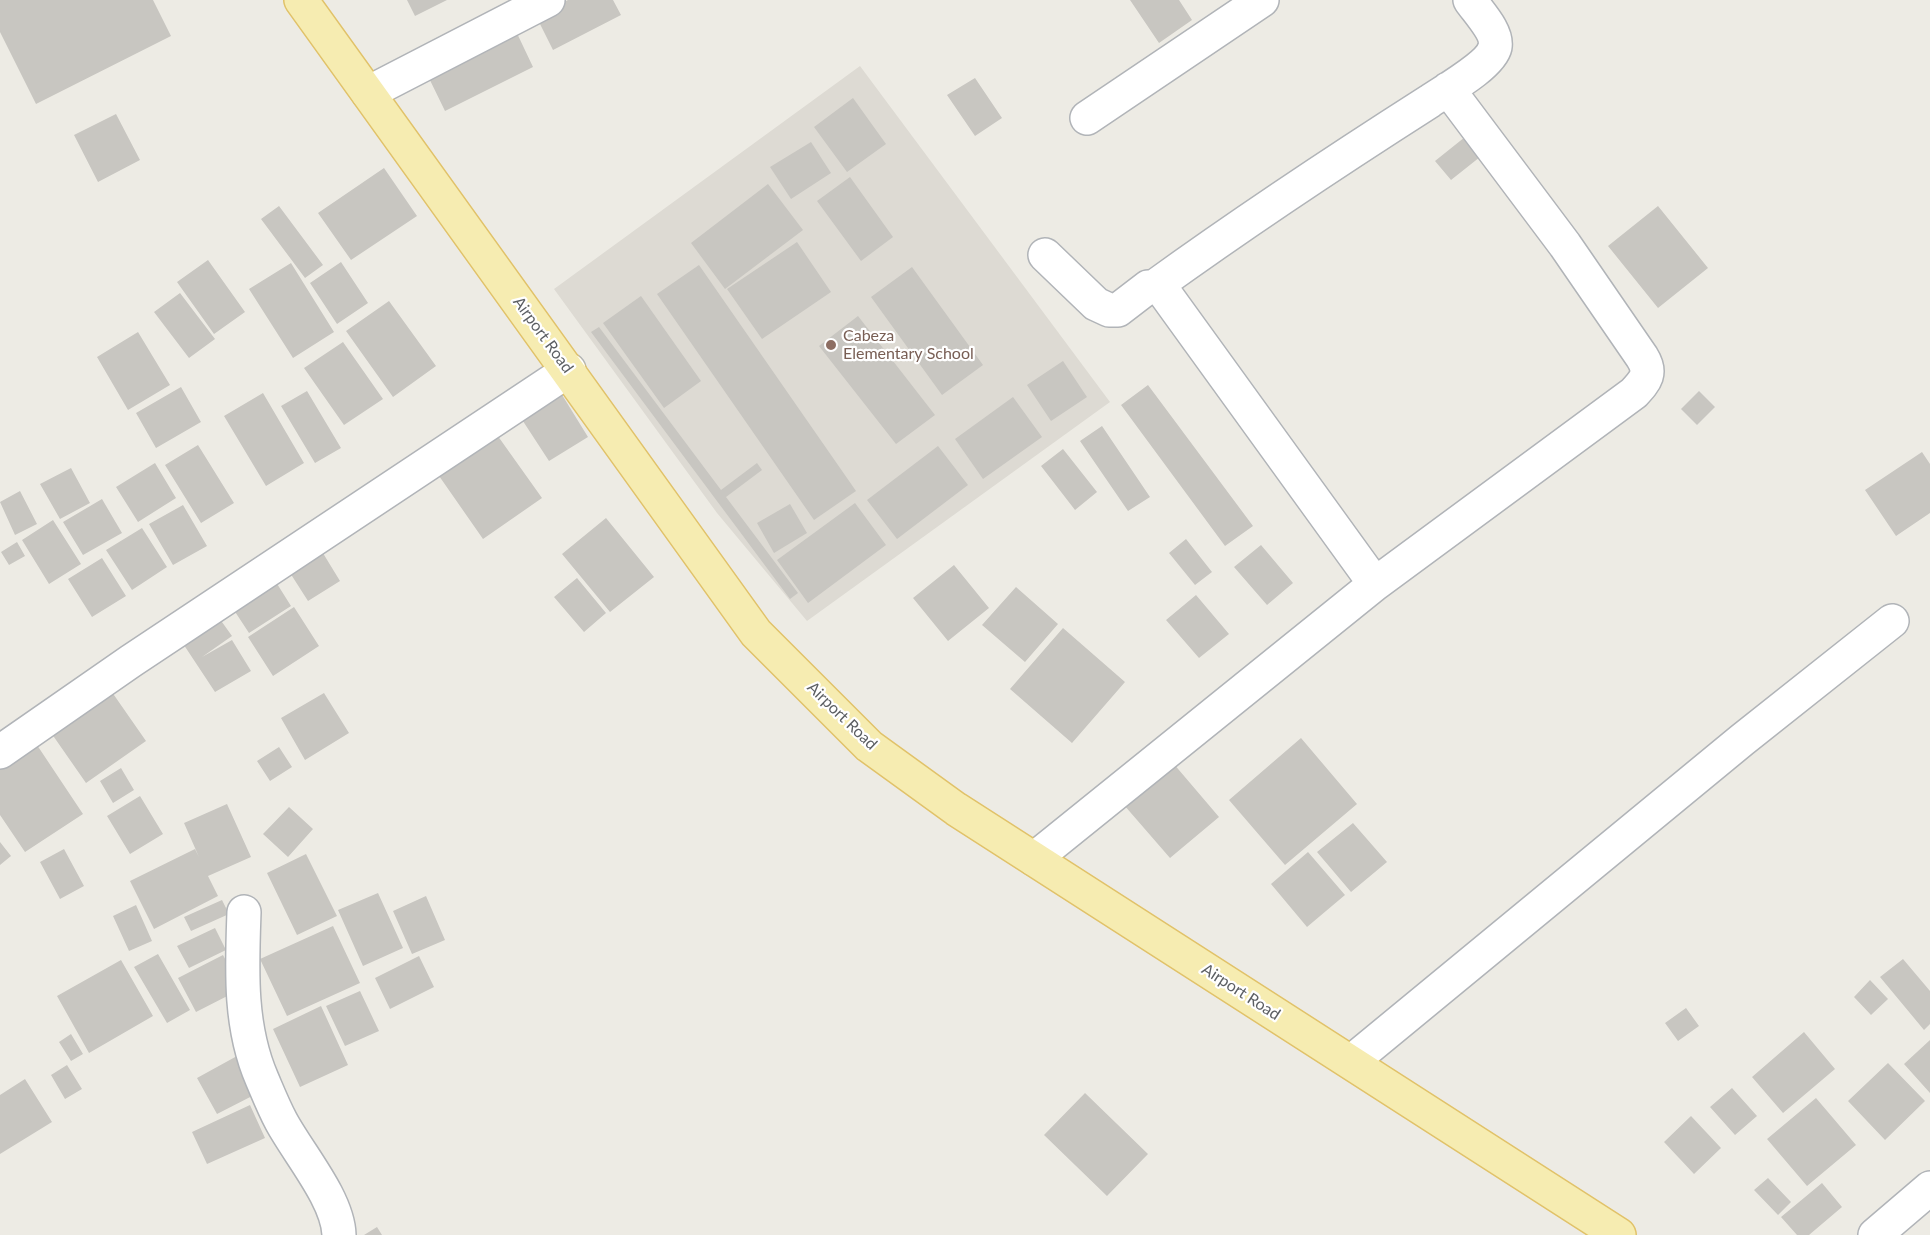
<!DOCTYPE html>
<style>
body{margin:0}
canvas{display:block;background:#edebe4}
</style>
<canvas width="1930" height="1235"></canvas>
<script>
const ctx = document.querySelector('canvas').getContext('2d');
ctx.lineJoin = 'round';
function paint(path, color) {
  ctx.fillStyle = color;
  ctx.fill(path, 'evenodd');
}
function stroke(path, color, width, dash) {
  ctx.strokeStyle = color;
  ctx.lineWidth = width;
  ctx.lineCap = dash ? 'butt' : 'round';
  ctx.setLineDash(dash || []);
  ctx.stroke(path);
}
function drawText(font, color, halo, rows, align = 'center') {
  ctx.font = font + ' Lato,sans-serif';
  ctx.lineWidth = 4.5;
  ctx.setLineDash([]);
  ctx.textBaseline = 'middle';
  ctx.strokeStyle = halo;
  ctx.fillStyle = color;
  for (const [text, x, y, turn = 0] of rows) {
    ctx.save();
    ctx.translate(x, y);
    ctx.rotate((+turn || 0) * Math.PI / 180);
    ctx.textAlign = isNaN(turn) ? turn : align;
    if (halo) ctx.strokeText(text, 0, 0);
    ctx.fillText(text, 0, 0);
    ctx.restore();
  }
}
paint(new Path2D(`
 M860 66 1110 402 807 621 717 513 554 289Z`), '#dddad3');
paint(new Path2D(`
 M0 0H153L171 36 36 104 0 32Z
 M407 0H447L415 16Z
 M568 0H613L621 15 553 50 536 16Z
 M1130 0H1179L1192 20 1159 43Z
 M514 27 533 67 445 111 426 72Z
 M975 78 1002 118 975 136 947 95Z
 M853 98 886 144 847 172 814 127Z
 M116 114 140 160 98 182 74 135Z
 M1465 137 1480 157 1451 180 1435 161Z
 M811 142 831 173 791 199 770 167Z
 M384 168 417 216 351 260 318 213Z
 M850 177 893 237 861 261 817 201Z
 M768 184 803 230 725 289 691 243Z
 M279 206 323 265 305 278 261 219Z
 M1658 206 1708 268 1658 308 1608 246Z
 M797 242 831 292 762 339 727 289Z
 M208 260 245 312 214 334 177 282Z
 M341 262 368 303 337 324 310 283Z
 M291 263 334 332 293 358 249 289Z
 M699 265 856 491 814 520 657 294Z
 M912 267 983 365 942 395 871 297Z
 M180 293 215 339 189 358 154 312Z
 M641 296 701 381 664 408 603 323Z
 M389 301 436 366 393 397 346 331Z
 M858 316 935 415 896 444 819 346Z
 M599 327 721 490 757 463 762 470 726 497 798 593 790 599 591 332Z
 M138 332 170 385 128 410 97 357Z
 M343 342 383 399 344 425 304 368Z
 M1063 361 1087 397 1051 421 1027 385Z
 M1148 385 1253 526 1225 546 1121 405Z
 M181 387 201 422 156 448 136 413Z
 M559 390 588 437 549 461 519 415Z
 M307 391 341 448 315 463 281 406Z
 M1699 391 1715 407 1697 425 1681 409Z
 M263 393 304 463 266 486 224 416Z
 M1013 397 1042 437 983 479 955 439Z
 M1102 426 1150 497 1128 511 1080 441Z
 M495 432 542 498 483 539 437 473Z
 M198 445 234 503 201 523 165 465Z
 M938 446 968 485 897 539 867 500Z
 M1063 449 1097 492 1075 510 1041 466Z
 M1922 452 1930 464V513L1896 536 1865 490Z
 M155 463 176 498 138 522 116 487Z
 M71 468 90 503 60 519 40 484Z
 M20 491 37 524 15 535 0 502Z
 M102 499 122 533 83 555 63 522Z
 M855 503 886 545 808 603 777 560Z
 M790 504 807 533 774 553 757 523Z
 M183 505 207 546 173 565 149 524Z
 M606 518 654 577 610 612 562 554Z
 M53 520 81 564 49 584 22 540Z
 M142 528 167 567 132 590 106 550Z
 M1186 539 1212 572 1195 585 1169 553Z
 M17 542 25 556 9 565 1 552Z
 M318 545 340 581 308 601 285 565Z
 M1261 545 1293 583 1267 605 1234 567Z
 M102 558 126 596 92 617 68 579Z
 M954 565 989 608 948 641 913 598Z
 M269 571 291 606 249 633 226 598Z
 M577 578 606 613 584 632 554 597Z
 M1016 587 1058 624 1025 662 982 625Z
 M1196 595 1229 634 1199 658 1166 620Z
 M294 607 319 646 273 676 248 637Z
 M212 608 232 636 202 657 232 640 251 671 215 692 176 633Z
 M1063 628 1125 682 1072 743 1010 689Z
 M107 685 146 741 86 783 47 727Z
 M324 693 349 733 305 760 281 718Z
 M1301 738 1357 804 1285 865 1229 800Z
 M37 745 83 814 25 852 0 815V769Z
 M279 747 292 767 270 781 257 761Z
 M1173 763 1219 817 1170 858 1124 805Z
 M121 768 134 790 113 803 100 781Z
 M140 796 163 834 130 854 107 816Z
 M227 804 251 857 208 876 218 896 154 929 130 881 195 849 199 857 184 823Z
 M289 807 313 829 288 857 263 834Z
 M1353 823 1387 862 1351 892 1317 852Z
 M0 842 11 856 0 865Z
 M64 849 84 886 60 899 40 862Z
 M1308 852 1345 895 1307 927 1271 884Z
 M306 854 337 916 297 935 267 873Z
 M378 893 403 948 363 966 338 910Z
 M426 896 445 940 412 954 393 911Z
 M222 900 229 914 191 931 184 917Z
 M136 905 152 941 129 951 113 916Z
 M333 926 360 983 287 1016 260 959Z
 M215 928 226 950 189 968 177 946Z
 M158 954 190 1010 167 1023 134 967Z
 M223 955 241 989 196 1012 178 978Z
 M419 956 434 987 390 1009 375 978Z
 M1903 959 1930 991V1024L1924 1030 1880 977Z
 M121 960 153 1016 89 1053 57 996Z
 M1870 980 1888 999 1871 1015 1854 997Z
 M360 991 379 1031 345 1046 326 1006Z
 M321 1006 348 1065 300 1087 273 1029Z
 M1686 1008 1699 1026 1678 1041 1665 1023Z
 M1804 1032 1835 1069 1783 1113 1752 1077Z
 M71 1034 83 1054 71 1061 59 1042Z
 M1930 1040V1093L1904 1064Z
 M237 1056 258 1093 217 1114 197 1078Z
 M1888 1063 1925 1101 1885 1140 1848 1101Z
 M67 1065 82 1089 65 1099 51 1075Z
 M25 1079 52 1122 0 1154V1095Z
 M1732 1088 1757 1116 1735 1135 1710 1107Z
 M1085 1093 1148 1154 1107 1196 1044 1135Z
 M1816 1098 1856 1145 1807 1186 1767 1139Z
 M250 1105 265 1138 207 1164 192 1132Z
 M1691 1116 1721 1148 1694 1174 1664 1142Z
 M1768 1178 1791 1202 1778 1215 1754 1190Z
 M1822 1183 1842 1207 1809 1235H1797L1781 1217Z
 M377 1227 382 1235H364Z`), '#c8c6c1');
const minor = new Path2D(`
 M368 93 548 0
 M1087 118 1262 0
 M1045 255 1096 304 1109 310H1118L1148 287 1161 288 1375 584
 M1154 287C1244 222 1336 161 1430 101 1446 90 1491 65 1495 47 1498 32 1478 12 1470 0
 M0 752 131 661 569 370
 M1034 859 1375 584 1634 393C1646 380 1652 373 1642 357L1565 245 1448 89
 M244 912C242 968 239 1026 262 1079 268 1093 274 1108 281 1121 298 1153 338 1199 339 1235
 M1351 1062 1742 740 1892 621
 M1875 1235 1930 1188`);
const major = new Path2D(`
 M301 0 756 633 869 746 956 809 1619 1235`);
stroke(minor, '#b1b4b8', 36);
stroke(major, '#e1c269', 36);
stroke(minor, '#fff', 33);
stroke(major, '#f6ecb1', 33);
for (const [x, y, r, color] of [
 [831,345,6,"#8d6e63"]
]) {
  const dot = new Path2D();
  dot.arc(x, y, r, 0, 2 * Math.PI);
  ctx.fillStyle = color;
  ctx.fill(dot);
  stroke(dot, '#fff', 2);
}
drawText('16px', '#5c5f63', '#fff', [
 ["Airport Road",543,335,54],
 ["Airport Road",842,716,44],
 ["Airport Road",1241,992,33]
]);
drawText('16px', '#785e54', '#fff', [
 ["Cabeza",843,336],
 ["Elementary School",843,354]
], 'left');
</script>
